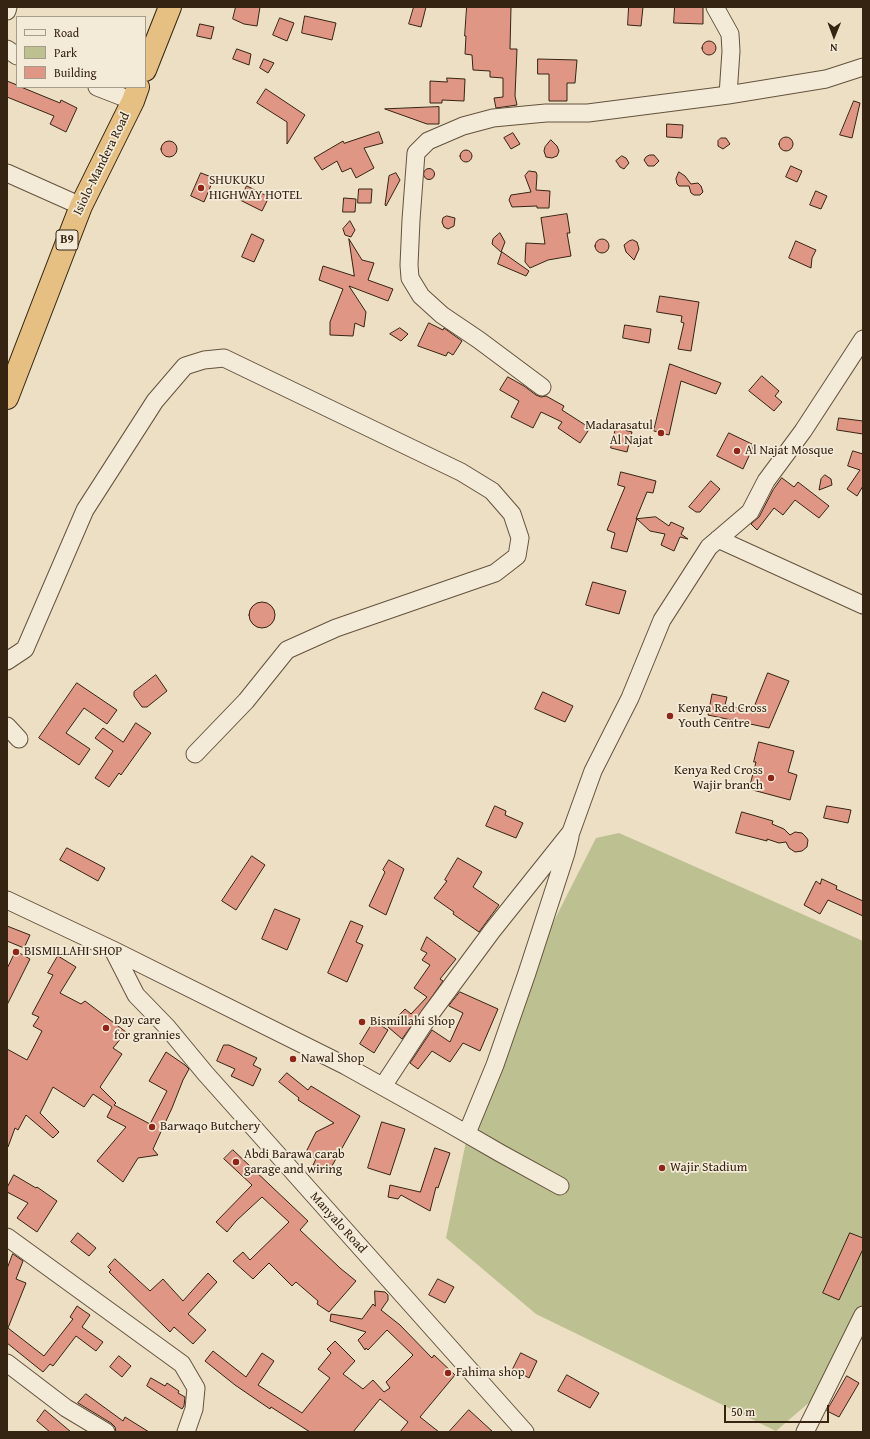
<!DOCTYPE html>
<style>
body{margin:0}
#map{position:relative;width:870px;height:1439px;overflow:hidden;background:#ecdfc3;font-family:"Gentium Book Plus",serif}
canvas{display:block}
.frame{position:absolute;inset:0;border:8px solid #362412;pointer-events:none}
.legend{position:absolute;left:16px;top:16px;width:130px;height:72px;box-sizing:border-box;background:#f3ead8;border:1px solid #a79b89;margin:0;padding:5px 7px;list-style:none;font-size:12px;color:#362412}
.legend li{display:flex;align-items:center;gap:8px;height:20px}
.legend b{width:20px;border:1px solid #a79b89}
.north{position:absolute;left:814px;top:16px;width:40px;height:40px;-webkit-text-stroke:3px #f3ead8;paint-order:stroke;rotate:181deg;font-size:11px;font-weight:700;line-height:16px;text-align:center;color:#362412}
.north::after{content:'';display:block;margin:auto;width:14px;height:18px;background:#362412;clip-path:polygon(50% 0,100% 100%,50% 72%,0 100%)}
.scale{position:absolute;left:724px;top:1405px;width:105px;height:18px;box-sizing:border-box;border:2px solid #362412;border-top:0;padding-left:5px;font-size:12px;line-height:14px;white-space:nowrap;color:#362412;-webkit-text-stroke:3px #f3ead8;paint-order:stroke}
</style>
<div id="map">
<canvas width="870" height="1439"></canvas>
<div class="frame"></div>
<ul class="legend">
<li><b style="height:5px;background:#f3ead8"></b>Road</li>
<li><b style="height:11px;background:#bdc090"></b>Park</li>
<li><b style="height:11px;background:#df9684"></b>Building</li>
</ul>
<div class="north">N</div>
<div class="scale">50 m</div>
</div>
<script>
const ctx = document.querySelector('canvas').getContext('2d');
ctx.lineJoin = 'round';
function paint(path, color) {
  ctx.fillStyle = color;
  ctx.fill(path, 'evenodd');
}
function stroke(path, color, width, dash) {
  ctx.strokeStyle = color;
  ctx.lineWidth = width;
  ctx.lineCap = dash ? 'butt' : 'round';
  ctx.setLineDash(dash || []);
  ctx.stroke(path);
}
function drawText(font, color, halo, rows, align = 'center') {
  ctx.font = font + ' "Gentium Book Plus",serif';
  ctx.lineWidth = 3.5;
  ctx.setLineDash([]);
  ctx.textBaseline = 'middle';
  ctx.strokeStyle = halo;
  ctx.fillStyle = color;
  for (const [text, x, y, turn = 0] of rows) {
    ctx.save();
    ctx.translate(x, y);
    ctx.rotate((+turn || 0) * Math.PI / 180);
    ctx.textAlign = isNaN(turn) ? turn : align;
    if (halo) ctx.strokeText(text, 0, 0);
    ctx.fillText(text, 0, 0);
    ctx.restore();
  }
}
paint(new Path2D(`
 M619 833 863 941V1319L826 1388 776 1431 536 1314 446 1238 475 1098 521 986 596 838Z`), '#bdc090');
const building = new Path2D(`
 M236 7H260L257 26 244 24 233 19Z
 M414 7H426L421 27 409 24Z
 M467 7H511L510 49H517L515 96 517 105 496 108 494 98 503 97V78L490 77V71L473 70 472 55 465 54 466 36H465Z
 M629 7H643L641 26 628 25Z
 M675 7H703V24L674 23Z
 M305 16 336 23 332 40 302 33Z
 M280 18 294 23 287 41 273 35Z
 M200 24 214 27 211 39 197 36Z
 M702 48a7 7 0 1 1 14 0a7 7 0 1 1-14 0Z
 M237 49 251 54 249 65 233 59Z
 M264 59 274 63 268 73 260 68Z
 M538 59 577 60 575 83H567V101H549V74H538Z
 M447 78 465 79 464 101 442 100V103H430V81L447 82Z
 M7 81 17 85V87H21L60 103 61 100 77 108 66 132 50 124 54 116 7 97Z
 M266 89 305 115 287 144V122L257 103Z
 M854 101 860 103 852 138 840 135Z
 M439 107V124H427L385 109Z
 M667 124 683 125 682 138 667 137Z
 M379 132 383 143 364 148 374 168 356 178 351 168 342 172 337 161 322 170 314 158 343 141 344 143Z
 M513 133 520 144 511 149 504 138Z
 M779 144a7 7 0 1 1 14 0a7 7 0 1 1-14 0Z
 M721 138H726L730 144 723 149 718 146V141Z
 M551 140 557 146 559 151 557 156 552 158 546 157 544 151 545 147Z
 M161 149a8 8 0 1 1 16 0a8 8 0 1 1-16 0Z
 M460 156a6 6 0 1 1 12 0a6 6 0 1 1-12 0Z
 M650 155H654L659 161 654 166H648L644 160 646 157Z
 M622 156 626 158 629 163 624 169 620 167 616 161Z
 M791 166 802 171 797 182 786 177Z
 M423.5 174a5.5 5.5 0 1 1 11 0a5.5 5.5 0 1 1-11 0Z
 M529 171 536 172 537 175 536 190 550 191 549 208H537V206L512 207 509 200 511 195 531 192 525 176Z
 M679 172 685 176 691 184 698 183 701 186 703 192 700 195H694L691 193 689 186H679L677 184 676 179Z
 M201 173 214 178 204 202 191 196Z
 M396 173 400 180 386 206 385 205 389 176Z
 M247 186 269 197 262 211 240 200Z
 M359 189H372L371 203H358Z
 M816 191 827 196 821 209 810 205Z
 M344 198 356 199 355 212H343Z
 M567 214 570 233H567L571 256 548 260 530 268 525 262 526 243 545 244 541 218Z
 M447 216 455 218 454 226 448 229 444 227 442 222 443 218Z
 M350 221 355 230 351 237 345 235 343 229Z
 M500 233 505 242 501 252 492 244 493 239Z
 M252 234 264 240 254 262 242 257Z
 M595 246a7 7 0 1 1 14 0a7 7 0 1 1-14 0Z
 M349 239 362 260 374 263 368 280 393 289 388 301 349 286 366 312 364 327 355 323 353 336 330 335V322L343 289 319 280 323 266 354 276Z
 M633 240 637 242 639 249 634 260 626 252 624 245 629 241Z
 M796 241 816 250 812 258 811 268 789 258Z
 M502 252 529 271 526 276 498 264Z
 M660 296 699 302 691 351 678 349 684 323 681 322 682 316 657 312Z
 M429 323 443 330 444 328 462 341 453 355 448 352 446 356 418 346Z
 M625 325 651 329 649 343 623 338Z
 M400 328 408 334 401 341 390 334Z
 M670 364 721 383 716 394 681 381 669 435 654 431Z
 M762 376 779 391 775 396 782 402 774 411 749 391Z
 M508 377 524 386 536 395 541 397 546 396 564 406 562 410 590 428 580 443 558 428 562 422 541 412 533 428 511 417 519 401 500 390Z
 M839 418 863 421V434L837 430Z
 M616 428 632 432 627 452 611 448Z
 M729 433 754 445 743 469 717 456Z
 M853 451 863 454V486L857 496 847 489 860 470 848 466Z
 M621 472 656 481 653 493 647 492 636 519H637L627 552 611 548 615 533 607 530 625 487 618 485Z
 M825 475 831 479 832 485 819 490 821 479Z
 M782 478 794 487 798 482 829 506 819 518 795 500 783 515 774 508 757 530 751 524 759 517 773 490Z
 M711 481 720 489 700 512H696L689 507Z
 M656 517 669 526 671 522 684 528 681 534 688 539 680 537 674 551 661 545 665 534 650 531 637 519Z
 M593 582 626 591 619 614 586 605Z
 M249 615a13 13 0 1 1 26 0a13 13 0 1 1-26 0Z
 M768 673 789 681 769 728 708 715 712 694 727 697 725 705 752 711Z
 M156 675 167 691 147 707H142L134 696V692Z
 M77 683 117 710 107 724 84 708 66 733 90 749 79 765 39 738Z
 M543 692 573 706 565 722 535 709Z
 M136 723 151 733 121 775 119 773 109 787 95 778 113 751 95 738 103 728 123 742Z
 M759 742 794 751 788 772 797 775 790 800 749 789 756 762H754Z
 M495 806 506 811 505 815 523 823 516 838 486 826Z
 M827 806 851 810 848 823 824 818Z
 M742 812 773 821 772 824 784 829 790 835 795 832 802 833 806 837 808 840 807 847 802 851 795 852 789 848 786 842 779 843 767 839V841L736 833Z
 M67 848 105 868 98 881 60 860Z
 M252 856 265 865 236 910 222 901Z
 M458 858 482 872 473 887 499 905 479 932 453 914 454 912 434 898 447 881 445 880Z
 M389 860 404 869 386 915 369 906 385 872 383 870Z
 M822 879 837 886 836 889 863 901V916L828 900 820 914 804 905 816 881 820 884Z
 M275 909 300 919 287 950 262 939Z
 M351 921 363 926 356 942 363 945 347 982 328 973Z
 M7 926 30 935 24 948 7 941Z
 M427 937 456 959 440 979 443 981 402 1039 388 1027 405 1009 411 1014 427 997 414 988 430 965 422 960 427 953 421 950Z
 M16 951 30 959 7 1005V969Z
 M58 956 76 967 60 993 81 1004 85 1001 126 1032 113 1048 122 1054 100 1087 116 1103 114 1105 150 1124 167 1091 149 1081 166 1052 185 1065 189 1069 183 1080 172 1108 153 1149 158 1155 138 1158 123 1182 97 1161 126 1127 107 1117 112 1107 93 1094 84 1107 53 1087 40 1113 59 1132 53 1138 26 1115 18 1130 15 1128 8 1147H7V1049L27 1060 42 1031 33 1026 39 1017 32 1014 53 975 48 973Z
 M460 992 498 1009 480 1051 463 1043 450 1062 432 1051 418 1069 410 1063 432 1030 450 1042 463 1013 449 1006Z
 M374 1021 388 1030 374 1053 360 1044Z
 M224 1045H229L257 1058 253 1065 261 1069 253 1086 231 1076 235 1069 217 1061Z
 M287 1073 308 1090 311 1086 360 1116 328 1173 313 1165 316 1159 306 1152 316 1132 334 1123 298 1100 299 1098 279 1082Z
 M382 1122 405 1129 390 1175 368 1168Z
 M435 1148 450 1153 438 1188 436 1187 430 1211 401 1195 398 1199 388 1197 390 1185 420 1192Z
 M233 1150 308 1221 300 1230 340 1268 356 1281 329 1312 317 1304 318 1301 296 1282 292 1286 269 1263 253 1279 233 1261 243 1252 250 1260 289 1222 262 1197 236 1221 227 1232 216 1222 251 1186 252 1185 224 1159Z
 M14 1175 36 1188 37 1187 57 1201 37 1232 17 1218 28 1203 7 1192V1188Z
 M78 1233 96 1248 89 1256 71 1242Z
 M850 1233 863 1238V1249L839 1300 823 1293Z
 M13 1254 23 1261 16 1279 26 1283 8 1328 44 1356 73 1319 70 1317 77 1306 90 1315 82 1327 103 1342 96 1351 76 1336 53 1366 50 1364 43 1372 7 1343V1269Z
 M115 1259 150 1291 163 1279 183 1301 208 1273 217 1282 188 1314 206 1330 193 1344 174 1327 170 1332 109 1272 111 1270 108 1267Z
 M438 1279 454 1287 445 1303 429 1295Z
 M375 1291 385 1292 388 1295V1300L381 1310 400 1325 432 1358 434 1355 455 1375 420 1417 439 1432H400L408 1422 380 1399 353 1432H310L271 1407 270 1409 235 1385 205 1361 213 1351 246 1377 262 1353 274 1361 258 1385 302 1413 330 1378 318 1369 331 1353 327 1349 335 1341 355 1361 343 1374 363 1389 373 1380 384 1392 390 1388 386 1382 413 1355 387 1330 368 1350 366 1348 365 1350 358 1340 366 1332 330 1321 331 1314 362 1319 373 1304 375 1306Z
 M521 1353 537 1361 529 1378 513 1369Z
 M119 1356 131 1366 122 1377 110 1367Z
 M567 1375 599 1393 590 1408 558 1391Z
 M847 1376 859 1383 839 1417 827 1411Z
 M151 1378 165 1386 167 1383 179 1391 178 1393 185 1397 184 1406 182 1409 147 1386Z
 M86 1394 123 1421 125 1417 149 1432H116L115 1427 111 1423 78 1403Z
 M45 1410 71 1432H50L37 1421Z
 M469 1410 493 1432H449Z`);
paint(building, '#df9684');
stroke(building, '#362412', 1);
const minor = new Path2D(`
 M715 7 730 34 731 51 728 95
 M7 11 8 7
 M7 49 17 56
 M97 87 133 101
 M7 173 81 206
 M542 387 479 340 442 315 421 296 410 278 409 265 411 220 416 153 428 141 463 126 493 118 546 113H588L728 95 826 79 863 67
 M718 539 863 605
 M7 661 25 649 85 510 155 401 185 366 204 360 224 358 461 472 492 491 512 514 520 538 517 556 495 573 336 628 287 650 246 701 195 754
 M7 726 19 739
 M7 900 113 950 346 1066 448 1123 500 1153 560 1186
 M113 950 136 995 167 1027 205 1073 525 1432
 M383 1086 429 1016 492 931 571 832 593 771 630 698 662 620 709 547 750 512 766 481 803 431 863 339
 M467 1133 495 1065 527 973 566 853 570 837
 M7 1237 182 1364 196 1388 194 1409 186 1432
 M7 1363 66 1408 106 1432
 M805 1432 863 1315`);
const highway = new Path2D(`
 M145 70 170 7
 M7 398 81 206 133 101 138 87`);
stroke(minor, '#64533e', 19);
stroke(highway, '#362412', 24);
stroke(minor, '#f3ead8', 17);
stroke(highway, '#e6c082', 22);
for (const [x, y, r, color] of [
 [201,188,4,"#8f2418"],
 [661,433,4,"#8f2418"],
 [737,451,4,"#8f2418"],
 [670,716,4,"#8f2418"],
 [771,778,4,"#8f2418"],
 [16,952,4,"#8f2418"],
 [362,1022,4,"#8f2418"],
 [106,1028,4,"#8f2418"],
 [293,1059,4,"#8f2418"],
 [152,1127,4,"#8f2418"],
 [236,1162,4,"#8f2418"],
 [662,1168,4,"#8f2418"],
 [448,1373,4,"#8f2418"]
]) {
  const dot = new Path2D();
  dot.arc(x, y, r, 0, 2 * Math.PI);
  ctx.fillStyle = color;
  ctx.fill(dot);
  stroke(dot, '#f3ead8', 1.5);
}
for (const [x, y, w] of [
 [67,240,22]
]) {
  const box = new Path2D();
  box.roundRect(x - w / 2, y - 10, w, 20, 3);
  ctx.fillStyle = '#f3ead8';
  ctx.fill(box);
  stroke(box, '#362412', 1);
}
drawText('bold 12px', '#362412', null, [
 ["B9",67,240]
]);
drawText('13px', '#362412', '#f3ead8', [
 ["Isiolo-Mandera Road",102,164,-64],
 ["Manyalo Road",338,1223,48]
]);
drawText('13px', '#362412', '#f3ead8', [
 ["SHUKUKU",209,181],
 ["HIGHWAY HOTEL",209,196],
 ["Madarasatul",653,426,"right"],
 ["Al Najat",653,441,"right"],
 ["Al Najat Mosque",745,451],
 ["Kenya Red Cross",678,709],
 ["Youth Centre",678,724],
 ["Kenya Red Cross",763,771,"right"],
 ["Wajir branch",763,786,"right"],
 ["BISMILLAHI SHOP",24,952],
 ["Day care",114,1021],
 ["for grannies",114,1036],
 ["Bismillahi Shop",370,1022],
 ["Nawal Shop",301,1059],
 ["Barwaqo Butchery",160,1127],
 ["Abdi Barawa carab",244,1155],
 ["garage and wiring",244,1170],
 ["Wajir Stadium",670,1168],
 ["Fahima shop",456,1373]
], 'left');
</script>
